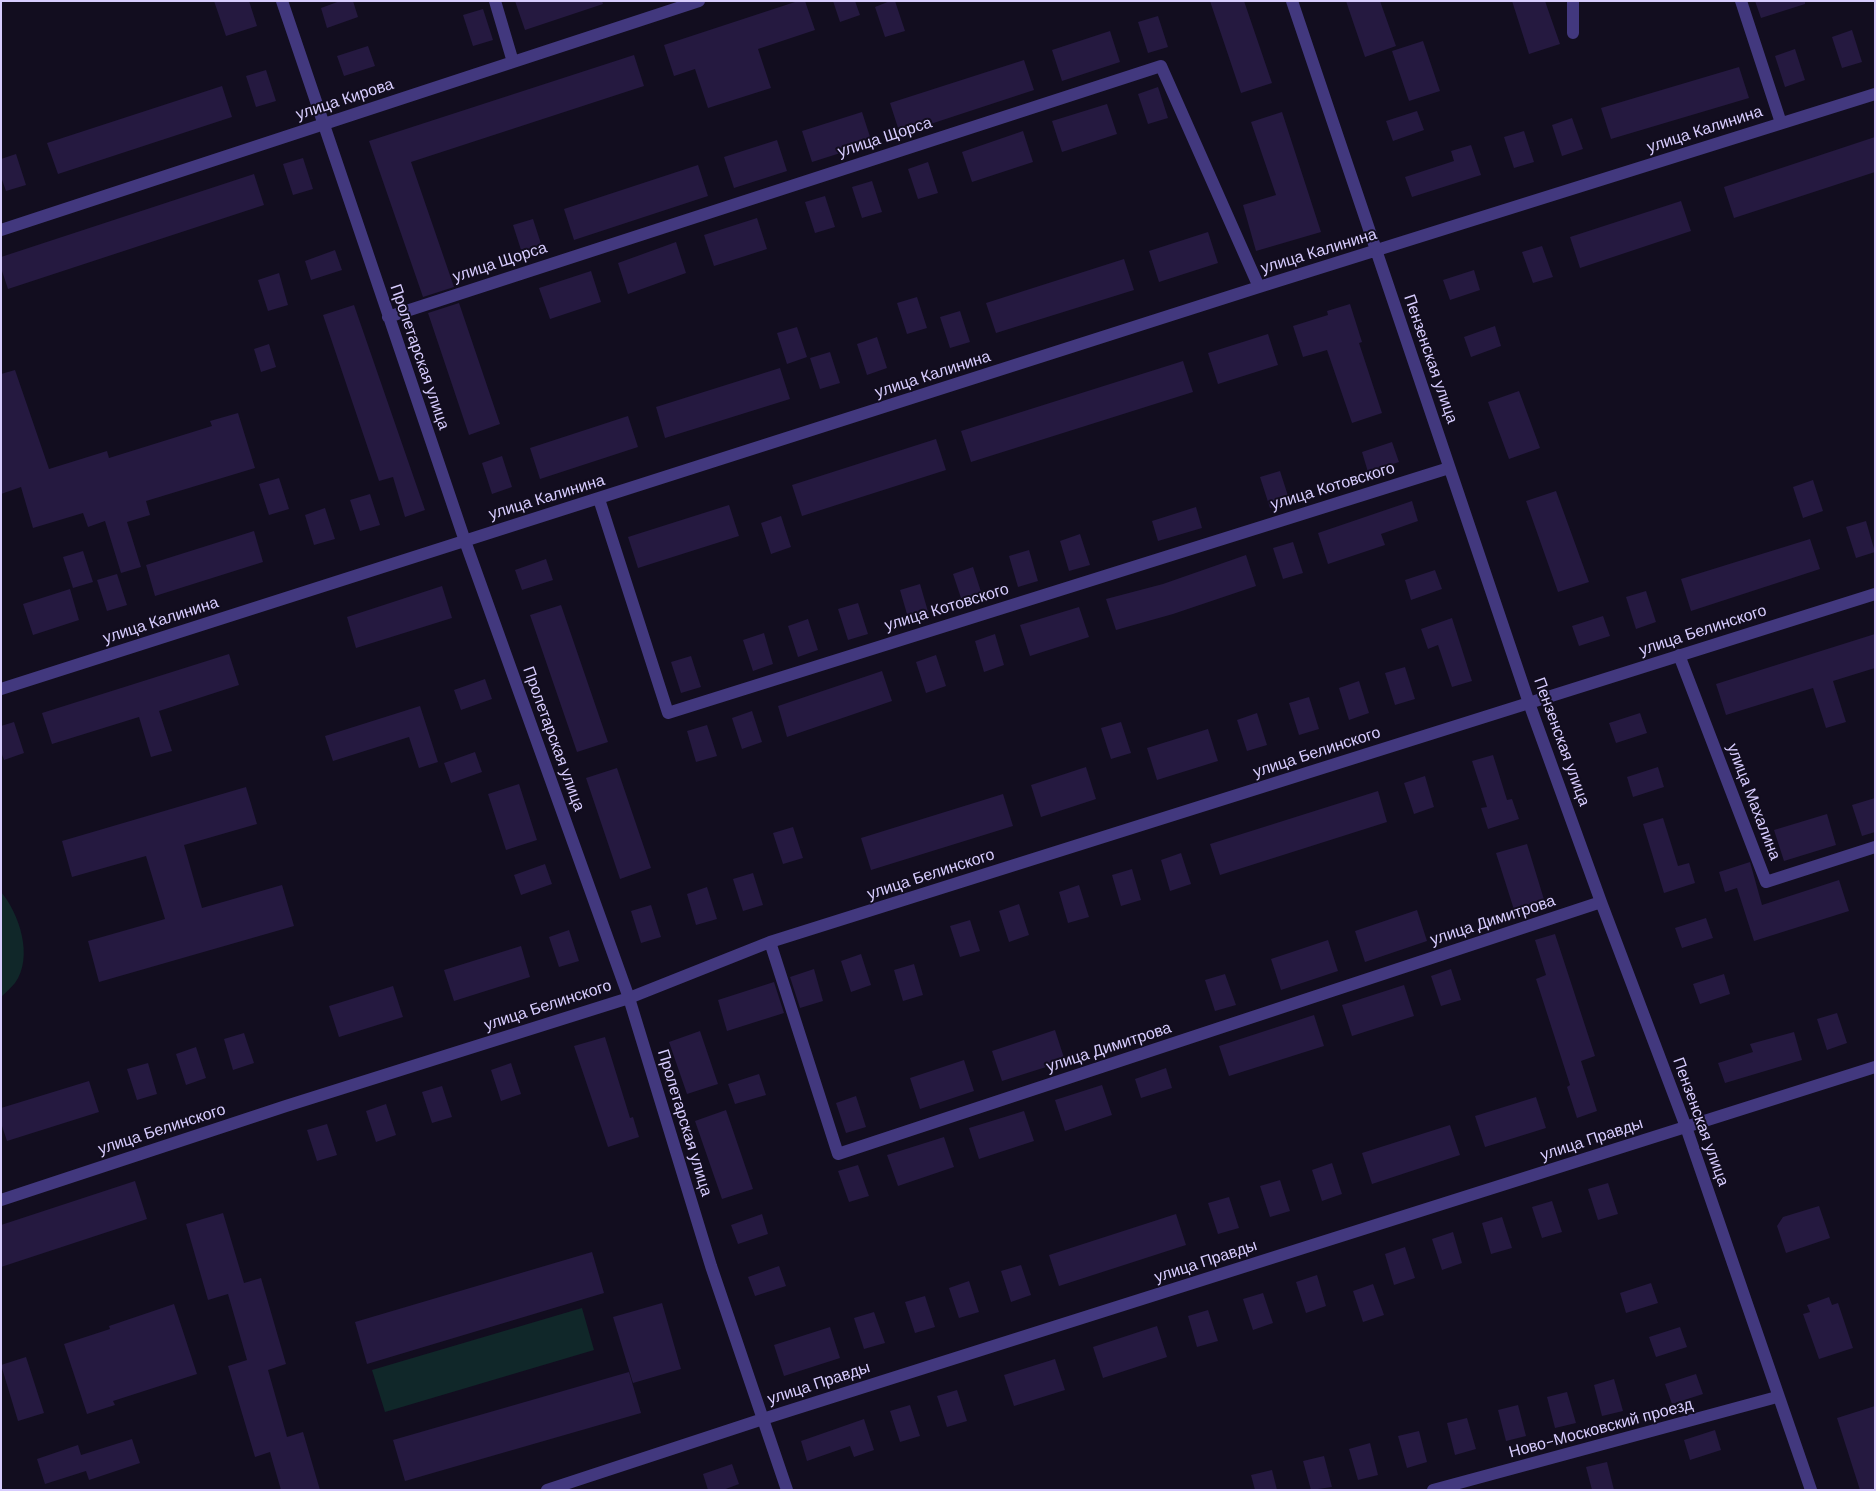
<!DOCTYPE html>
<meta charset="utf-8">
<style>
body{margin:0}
#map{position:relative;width:1876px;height:1491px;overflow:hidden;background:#120d1f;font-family:"DM Sans",sans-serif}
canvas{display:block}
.frame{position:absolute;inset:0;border:2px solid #d7ccfe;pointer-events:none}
</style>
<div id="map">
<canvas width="1876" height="1491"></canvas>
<div class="frame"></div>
</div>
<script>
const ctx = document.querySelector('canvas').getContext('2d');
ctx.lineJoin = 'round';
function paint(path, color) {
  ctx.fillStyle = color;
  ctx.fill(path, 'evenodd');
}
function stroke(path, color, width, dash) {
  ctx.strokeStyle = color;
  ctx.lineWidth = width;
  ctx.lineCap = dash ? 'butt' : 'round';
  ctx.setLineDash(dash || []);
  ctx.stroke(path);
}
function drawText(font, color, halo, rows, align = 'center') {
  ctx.font = font + ' "DM Sans",sans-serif';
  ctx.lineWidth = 4;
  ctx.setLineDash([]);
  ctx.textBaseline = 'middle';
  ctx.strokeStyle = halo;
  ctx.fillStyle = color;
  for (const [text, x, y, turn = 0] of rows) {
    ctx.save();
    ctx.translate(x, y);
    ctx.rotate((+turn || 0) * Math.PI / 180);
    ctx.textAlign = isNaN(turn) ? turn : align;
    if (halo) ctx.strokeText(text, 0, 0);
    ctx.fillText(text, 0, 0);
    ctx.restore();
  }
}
paint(new Path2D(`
 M1 892C19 913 34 957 15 983 11 988 6 992 1 997Z
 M582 1308 594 1350 385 1412 372 1370Z`), '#102729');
paint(new Path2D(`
 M214 1H249L257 26 226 36Z
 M340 1H353L358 17 327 28 321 8Z
 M515 1H602L603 4 525 30Z
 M798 1H805L815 30 758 49 771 88 708 108 695 69 674 76 664 45Z
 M833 1H855L860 15 840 22Z
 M890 1H895L905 31 885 37 875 7Z
 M1210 1H1244L1272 83 1241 93Z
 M1346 1H1380L1396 46 1365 57Z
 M1512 1H1545L1560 44 1529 54Z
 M1755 1H1805V4L1761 18Z
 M483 9 493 40 473 46 463 15Z
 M1158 16 1168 47 1148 53 1138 22Z
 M1852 30 1862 62 1842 68 1832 37Z
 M1110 31 1120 62 1062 81 1052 50Z
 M1423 41 1440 91 1409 101 1392 51Z
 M368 46 375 66 344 76 337 56Z
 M1795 49 1805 80 1785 87 1775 56Z
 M634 55 644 86 411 162 454 287 423 297 369 141Z
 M1024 60 1034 90 900 134 890 103Z
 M1739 67 1749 98 1611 139 1601 108Z
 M266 70 276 101 256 107 246 76Z
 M222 86 232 117 58 174 47 143Z
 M1158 87 1168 118 1148 124 1138 94Z
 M1107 104 1117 134 1062 152 1052 121Z
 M1417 111 1424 130 1393 141 1386 121Z
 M862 112 872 143 812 162 802 131Z
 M1282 112 1321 232 1256 251 1243 205 1276 195 1251 122Z
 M1572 118 1583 149 1562 156 1552 125Z
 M1023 131 1033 162 972 182 962 152Z
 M1524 131 1534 162 1514 168 1504 137Z
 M1875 137V172L1734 218 1724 187Z
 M777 140 787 171 734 188 724 157Z
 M1471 145 1481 175 1412 197 1405 177 1454 161 1451 151Z
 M16 154 26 185 6 191 1 177V159Z
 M303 158 313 189 293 195 283 164Z
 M928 162 938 193 918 199 908 169Z
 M698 165 708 196 574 240 564 209Z
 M254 174 264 205 8 289 1 268V257Z
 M872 181 882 212 862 218 852 187Z
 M825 196 835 227 815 233 805 202Z
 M1681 201 1691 231 1580 268 1570 237Z
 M757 218 767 249 714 266 704 235Z
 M533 219 543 250 523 256 513 225Z
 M1208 232 1218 263 1159 282 1149 251Z
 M676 242 686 273 628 294 618 263Z
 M1542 246 1553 277 1533 283 1522 252Z
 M335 250 342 270 311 280 305 261Z
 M1124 259 1134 290 996 333 986 303Z
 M1474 270 1480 290 1450 300 1443 280Z
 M591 271 601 302 550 319 539 288Z
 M279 273 288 305 268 311 258 280Z
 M917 297 927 328 907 334 897 303Z
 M459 303 500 424 469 435 428 313Z
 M1350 304 1362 342 1359 343 1382 413 1352 423 1327 350 1303 357 1293 326 1328 315 1327 311Z
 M354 305 425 510 405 517 393 477 379 481 323 315Z
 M960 311 970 342 950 348 940 317Z
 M1495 326 1501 346 1471 357 1464 337Z
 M797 327 807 357 787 364 777 333Z
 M1268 334 1278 365 1218 384 1208 353Z
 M877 337 887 368 867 375 857 344Z
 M269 344 276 367 261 372 254 349Z
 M830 352 840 383 820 389 810 358Z
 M1183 361 1193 392 971 462 961 431Z
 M780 368 790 399 665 438 656 407Z
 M15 370 49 469 107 451 109 458 212 426 210 421 238 413 255 468 146 501 150 515 127 522 141 567 121 573 105 521 88 527 83 513 33 528 21 487 1 494V374Z
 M1519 391 1540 448 1509 459 1488 402Z
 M628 416 638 447 540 479 530 448Z
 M936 439 946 470 802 516 792 485Z
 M1392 442 1399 462 1368 472 1362 452Z
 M502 456 512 487 492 494 482 463Z
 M1280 471 1290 502 1270 508 1260 477Z
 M279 478 289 509 269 515 259 484Z
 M1813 480 1823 511 1803 518 1793 487Z
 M1556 491 1589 582 1558 592 1526 501Z
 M370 494 380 525 360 531 350 500Z
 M1412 501 1418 521 1381 534 1385 545 1328 564 1318 533Z
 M729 505 739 536 638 568 628 537Z
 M1196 507 1202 528 1158 541 1152 521Z
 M325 508 335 539 314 545 305 515Z
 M781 516 791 547 771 554 761 523Z
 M1866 521 1875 552 1856 558 1846 527Z
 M254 531 263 562 155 596 146 565Z
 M1080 534 1090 565 1069 571 1060 541Z
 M1810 539 1820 569 1691 611 1681 579Z
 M1293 542 1303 573 1283 579 1273 548Z
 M1029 550 1038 581 1018 587 1009 556Z
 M83 551 93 582 73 588 63 557Z
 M1246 555 1256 586 1173 614 1116 630 1106 599 1163 584Z
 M546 559 553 580 522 590 515 570Z
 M973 567 983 598 963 604 953 574Z
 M1435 570 1442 589 1411 600 1405 580Z
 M117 574 127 605 107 611 97 580Z
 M920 584 929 615 909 621 900 590Z
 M442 586 452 618 356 648 347 617Z
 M70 589 79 620 33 635 23 604Z
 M1646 591 1656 622 1636 629 1626 597Z
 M858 603 868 634 848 640 838 609Z
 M561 605 608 742 577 752 530 615Z
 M1079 607 1089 637 1030 656 1020 625Z
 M1603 616 1610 636 1579 646 1572 626Z
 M1452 618 1472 681 1452 687 1438 645 1428 649 1421 629Z
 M808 619 818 650 798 657 788 626Z
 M764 633 773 664 753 671 743 640Z
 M995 634 1004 665 984 672 975 641Z
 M1875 634V668L1833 681 1846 722 1826 728 1813 688 1726 715 1716 684Z
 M229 654 239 685 159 711 172 751 151 757 139 717 52 744 42 713Z
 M936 655 946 686 926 693 916 662Z
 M691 656 701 687 681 693 671 662Z
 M1405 667 1415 699 1395 705 1385 673Z
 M882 671 892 701 787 737 778 706Z
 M485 679 492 699 461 710 454 690Z
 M1359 681 1369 713 1349 720 1339 688Z
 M1309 697 1319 729 1299 735 1289 703Z
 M420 706 438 762 419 768 409 737 333 761 325 736Z
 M752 711 762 742 742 749 732 718Z
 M1257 713 1267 745 1247 751 1237 720Z
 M1640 713 1647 733 1616 743 1609 723Z
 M14 722 24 753 4 760 1 752V726Z
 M1121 722 1131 753 1111 759 1101 728Z
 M707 725 717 756 696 762 687 731Z
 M1208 729 1218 761 1157 780 1147 748Z
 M475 752 482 772 451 783 444 763Z
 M1493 755 1507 800 1512 799 1519 819 1488 829 1481 808 1487 807 1472 761Z
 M1086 767 1096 799 1041 817 1031 785Z
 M1658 767 1664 787 1633 797 1627 777Z
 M617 768 651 868 620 879 586 778Z
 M1425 776 1434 807 1414 814 1404 783Z
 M519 784 537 840 506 850 488 794Z
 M246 787 257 824 184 845 202 908 282 885 294 926 99 982 88 941 165 919 146 856 72 877 62 841Z
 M1378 791 1387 822 1220 875 1210 844Z
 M1003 794 1013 826 871 870 861 838Z
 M1875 798V832L1862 836 1852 805Z
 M1827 814 1836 845 1784 861 1774 830Z
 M1663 818 1678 866 1689 863 1695 883 1664 893 1643 824Z
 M793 827 803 858 783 864 773 833Z
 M1527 844 1546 906 1516 916 1496 853Z
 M1181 853 1191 884 1170 891 1161 860Z
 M1750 862 1762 905 1839 880 1849 911 1754 941 1737 888 1725 892 1719 872Z
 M545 864 552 884 521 895 514 875Z
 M1132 869 1141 900 1121 906 1112 875Z
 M753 873 763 905 743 911 733 879Z
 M1079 885 1089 917 1068 923 1059 892Z
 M707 887 717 919 696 925 687 894Z
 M1019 904 1029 935 1009 942 999 911Z
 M651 905 661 937 641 943 631 911Z
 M1417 910 1427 941 1365 962 1355 931Z
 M1706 918 1713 938 1682 948 1675 928Z
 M970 920 980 951 960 957 950 926Z
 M569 930 579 961 559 967 549 937Z
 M1555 934 1595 1056 1581 1061 1597 1111 1577 1118 1567 1087 1570 1085 1536 979 1546 975 1535 940Z
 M1328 940 1338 971 1281 990 1271 959Z
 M521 946 530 977 454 1001 444 970Z
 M861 954 871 985 851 992 841 961Z
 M914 964 923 995 903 1001 894 970Z
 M814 969 823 1001 800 1008 790 977Z
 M1451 969 1461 1000 1441 1006 1431 976Z
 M1225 974 1236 1005 1215 1011 1205 980Z
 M1724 974 1730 994 1700 1004 1693 984Z
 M774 982 784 1013 727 1031 718 1000Z
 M1404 985 1414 1016 1352 1036 1342 1005Z
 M393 986 403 1017 339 1037 329 1006Z
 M1837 1013 1847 1043 1827 1050 1817 1019Z
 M1314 1015 1324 1046 1229 1076 1219 1046Z
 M1055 1030 1065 1061 1002 1081 992 1051Z
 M700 1031 718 1084 687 1094 669 1042Z
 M1794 1032 1802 1060 1725 1083 1718 1063 1753 1052 1750 1044Z
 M244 1033 254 1063 233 1070 224 1039Z
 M605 1037 630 1118 633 1117 639 1137 608 1147 574 1046Z
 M196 1047 206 1078 186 1085 176 1054Z
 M964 1060 974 1091 920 1109 910 1078Z
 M148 1063 157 1094 137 1100 127 1069Z
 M511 1063 521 1094 501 1101 491 1070Z
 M1166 1068 1172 1088 1141 1098 1135 1079Z
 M759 1074 766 1095 735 1104 728 1084Z
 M89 1081 99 1112 7 1141 1 1123V1108Z
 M1102 1085 1112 1115 1065 1131 1055 1100Z
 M442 1086 452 1117 432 1123 422 1092Z
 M856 1096 866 1127 846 1133 836 1103Z
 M1536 1097 1546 1128 1485 1147 1475 1116Z
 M386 1104 396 1135 376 1142 366 1111Z
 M726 1110 753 1189 722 1199 695 1121Z
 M1024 1111 1034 1141 979 1159 969 1128Z
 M327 1124 337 1155 317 1161 307 1130Z
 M1450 1125 1460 1155 1372 1184 1362 1153Z
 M944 1137 954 1167 898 1186 887 1155Z
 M1332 1163 1342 1194 1322 1201 1312 1170Z
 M858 1165 869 1196 849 1202 838 1171Z
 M1280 1180 1290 1211 1270 1217 1260 1186Z
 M135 1181 147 1219 1 1267V1225Z
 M1608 1183 1618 1214 1598 1220 1588 1189Z
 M1229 1197 1239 1228 1218 1234 1208 1203Z
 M1552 1201 1562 1232 1542 1238 1532 1207Z
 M1819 1206 1830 1238 1786 1253 1777 1226 1783 1217Z
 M223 1213 244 1283 261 1278 286 1364 268 1370 287 1437 303 1432 320 1490H281L270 1452 255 1457 228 1366 247 1360 228 1294 208 1300 186 1224Z
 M762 1214 768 1234 738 1244 731 1225Z
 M1176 1214 1186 1245 1059 1286 1049 1255Z
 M1502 1217 1512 1248 1491 1254 1482 1223Z
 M1453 1232 1462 1263 1442 1270 1432 1239Z
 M1405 1247 1415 1278 1394 1285 1385 1254Z
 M592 1252 604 1293 367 1364 355 1322Z
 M1021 1265 1031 1295 1011 1302 1001 1271Z
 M779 1266 786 1286 755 1296 748 1277Z
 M1317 1275 1326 1306 1306 1313 1296 1282Z
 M969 1281 979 1312 959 1318 949 1288Z
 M1651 1283 1658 1303 1626 1313 1620 1293Z
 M1373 1284 1384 1315 1363 1322 1353 1291Z
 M1263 1293 1273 1323 1253 1330 1243 1299Z
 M925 1296 935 1327 915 1333 905 1302Z
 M1829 1297 1832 1305 1838 1303 1853 1348 1819 1359 1803 1314 1810 1312 1807 1305Z
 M662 1303 681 1369 633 1383 613 1317Z
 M174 1304 197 1374 113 1401 115 1405 87 1414 64 1344 110 1329 109 1326Z
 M1208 1310 1218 1341 1197 1347 1188 1316Z
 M874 1312 885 1343 864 1349 854 1318Z
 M1157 1326 1167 1357 1103 1378 1093 1347Z
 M830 1327 840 1358 784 1376 774 1345Z
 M1680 1327 1687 1347 1656 1357 1649 1337Z
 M26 1357 44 1413 18 1421 1 1365Z
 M1055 1359 1065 1390 1014 1406 1004 1375Z
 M629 1372 641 1413 405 1481 393 1440Z
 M1696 1374 1703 1394 1672 1404 1665 1384Z
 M1614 1379 1623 1411 1602 1416 1594 1385Z
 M957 1390 967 1421 947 1427 937 1396Z
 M1567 1392 1576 1423 1555 1428 1547 1397Z
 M910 1405 920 1436 900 1442 890 1411Z
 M1518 1405 1526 1436 1506 1441 1498 1410Z
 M1875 1406V1490H1860L1837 1418Z
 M1467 1418 1476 1449 1455 1455 1447 1423Z
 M864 1419 874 1450 854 1457 850 1446 807 1461 801 1441Z
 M1715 1430 1721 1450 1690 1460 1684 1440Z
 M1419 1431 1427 1462 1407 1468 1398 1436Z
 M132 1439 140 1463 89 1480 86 1471 45 1484 37 1459 78 1445 81 1455Z
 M1370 1443 1378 1475 1358 1480 1349 1449Z
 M1324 1456 1332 1487 1311 1490 1303 1461Z
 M1607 1462 1614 1490H1592L1586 1467Z
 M732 1464 739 1484 723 1490H708L703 1474Z
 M1272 1470 1277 1490H1255L1251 1475Z`), '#251940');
stroke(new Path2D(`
 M282 1 465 541 629 998 711 1266 787 1490
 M495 1 513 62
 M1292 1 1529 703 1601 902 1686 1127 1811 1490
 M1741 1 1781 123
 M1573 33V1
 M1 230 699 1
 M388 317 1161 66 1259 287
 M599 499 668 713 1449 468
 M1679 655 1766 882 1875 847
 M1 689 1259 287 1875 94
 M770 942 838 1154 1601 902
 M1 1200 286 1106 629 998 770 942 1875 594
 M547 1490 763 1419 1875 1067
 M1433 1490 1777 1397`), '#42387e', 12);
drawText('16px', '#d7ccfe', '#120d1f', [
 ["улица Кирова",345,100,-18],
 ["улица Калинина",1705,130,-18],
 ["улица Щорса",885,138,-18],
 ["улица Калинина",1319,252,-17],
 ["улица Щорса",500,263,-18],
 ["Пролетарская улица",419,357,71],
 ["Пензенская улица",1430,359,71],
 ["улица Калинина",933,375,-18],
 ["улица Котовского",1333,487,-17],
 ["улица Калинина",547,498,-17],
 ["улица Котовского",947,608,-17],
 ["улица Калинина",161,621,-18],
 ["улица Белинского",1703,631,-18],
 ["Пролетарская улица",553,739,70],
 ["Пензенская улица",1561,742,70],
 ["улица Белинского",1317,753,-18],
 ["улица Махалина",1753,802,69],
 ["улица Белинского",931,875,-18],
 ["улица Димитрова",1493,921,-18],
 ["улица Белинского",548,1006,-18],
 ["улица Димитрова",1109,1048,-18],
 ["Пензенская улица",1700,1122,70],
 ["Пролетарская улица",684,1123,73],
 ["улица Белинского",162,1130,-18],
 ["улица Правды",1592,1140,-18],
 ["улица Правды",1206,1262,-18],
 ["улица Правды",819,1384,-18],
 ["Ново-Московский проезд",1601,1429,-15]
]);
</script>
